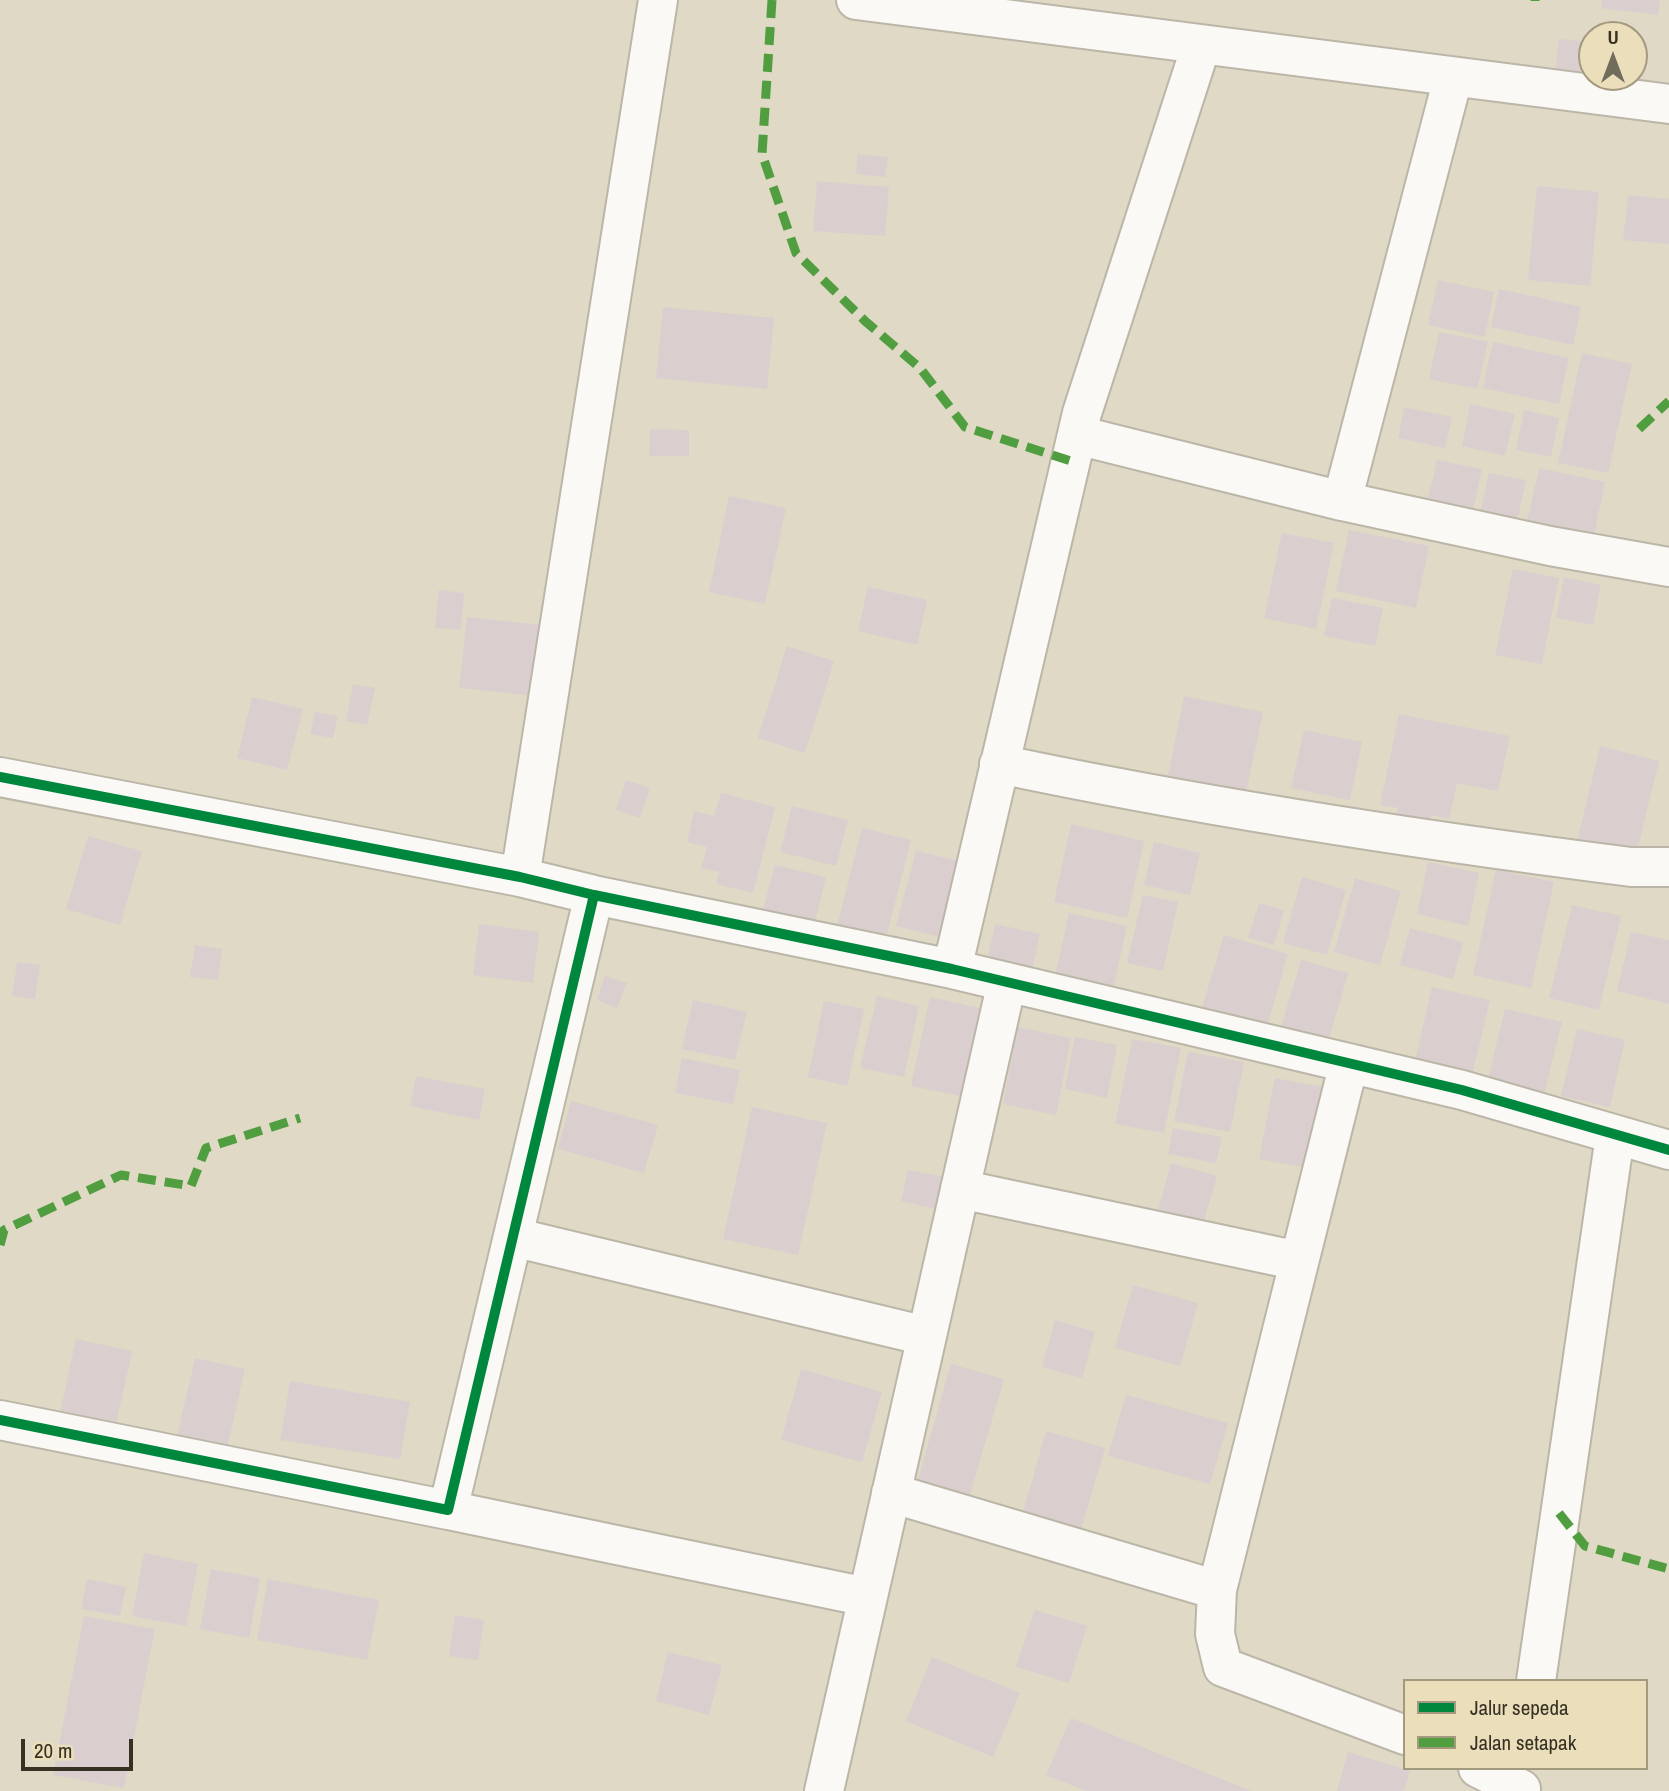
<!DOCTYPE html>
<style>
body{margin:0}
#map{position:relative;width:1669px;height:1791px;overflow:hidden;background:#e0d9c6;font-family:"Archivo Narrow",sans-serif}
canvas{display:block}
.legend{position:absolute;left:1403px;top:1679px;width:245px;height:91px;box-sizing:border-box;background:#ebdebb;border:2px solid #a3997e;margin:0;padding:9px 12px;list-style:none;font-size:21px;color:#363123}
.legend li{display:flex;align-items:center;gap:14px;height:35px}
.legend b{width:35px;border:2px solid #a3997e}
.north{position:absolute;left:1578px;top:21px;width:70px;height:70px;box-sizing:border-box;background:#ebdebb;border:2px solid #a3997e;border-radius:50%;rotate:0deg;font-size:19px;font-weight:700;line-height:28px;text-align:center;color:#363123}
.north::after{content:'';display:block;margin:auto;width:24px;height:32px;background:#726c5c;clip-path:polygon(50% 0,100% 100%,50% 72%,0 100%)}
.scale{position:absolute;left:21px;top:1739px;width:112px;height:32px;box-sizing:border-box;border:4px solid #363123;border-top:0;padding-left:9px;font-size:21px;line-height:24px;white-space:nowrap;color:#363123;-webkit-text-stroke:5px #ebdebb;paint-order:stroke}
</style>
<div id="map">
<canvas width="1669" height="1791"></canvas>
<ul class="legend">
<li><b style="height:9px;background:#00873e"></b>Jalur sepeda</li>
<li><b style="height:9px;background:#519e40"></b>Jalan setapak</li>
</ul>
<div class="north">U</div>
<div class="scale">20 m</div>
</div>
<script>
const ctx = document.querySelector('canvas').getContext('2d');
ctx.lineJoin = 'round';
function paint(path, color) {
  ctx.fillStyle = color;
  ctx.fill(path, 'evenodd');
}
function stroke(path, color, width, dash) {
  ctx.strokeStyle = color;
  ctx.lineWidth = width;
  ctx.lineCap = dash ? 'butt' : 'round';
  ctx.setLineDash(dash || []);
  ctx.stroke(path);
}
paint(new Path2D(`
 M1602 0H1660L1658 15 1601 8Z
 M1559 39 1592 42 1588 76 1555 72Z
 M858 154 888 157 885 177 856 174Z
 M817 181 889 187 885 236 813 231Z
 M1537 186 1599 192 1590 286 1528 280Z
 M1628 195 1669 199V244L1623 240Z
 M1438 280 1494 292 1485 337 1428 325Z
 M1499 289 1581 307 1573 345 1491 327Z
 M663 307 774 318 767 389 656 378Z
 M1439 332 1488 342 1477 389 1429 379Z
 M1493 342 1569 358 1559 404 1483 388Z
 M1582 353 1632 364 1608 473 1558 463Z
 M1470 404 1515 414 1505 456 1462 446Z
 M1404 407 1452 417 1445 448 1398 438Z
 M1524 410 1559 418 1551 457 1516 450Z
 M650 429 689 430V456H649Z
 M1437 460 1482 469 1470 525 1424 515Z
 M1539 468 1605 482 1592 545 1525 531Z
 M1489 473 1526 480 1514 535 1477 527Z
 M729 496 786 508 765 604 709 592Z
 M1349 530 1429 546 1416 608 1336 591Z
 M1282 533 1334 543 1316 629 1264 618Z
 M1513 569 1559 578 1542 664 1495 655Z
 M1564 577 1601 585 1593 625 1556 618Z
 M868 587 927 600 917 645 858 631Z
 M439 590 464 593 461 630 435 628Z
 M1332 598 1383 608 1375 646 1324 636Z
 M467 617 543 625 535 696 459 688Z
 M787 646 834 661 805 753 758 738Z
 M353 684 375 688 367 725 346 721Z
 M1184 696 1263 712 1246 793 1168 777Z
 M252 697 303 709 287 770 237 758Z
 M315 712 338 716 333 738 310 734Z
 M1399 714 1510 736 1498 791 1457 783 1449 819 1431 815 1429 826 1395 819 1398 808 1380 805Z
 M1304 730 1362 742 1350 800 1291 788Z
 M1600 746 1659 761 1636 856 1577 842Z
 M626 780 650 788 640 818 616 810Z
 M721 793 775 807 753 893 716 884 719 872 701 868 707 847 687 842 694 811 714 816Z
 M792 806 848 820 836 866 780 852Z
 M1071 824 1144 841 1127 918 1054 902Z
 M862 828 911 840 885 942 836 930Z
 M88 836 142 851 120 925 66 909Z
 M1154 842 1200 853 1190 895 1144 885Z
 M916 851 963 862 944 938 896 926Z
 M1428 862 1479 873 1468 926 1417 914Z
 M775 865 826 877 814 927 762 914Z
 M1496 870 1554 882 1531 988 1473 975Z
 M1302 877 1346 890 1327 955 1283 943Z
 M1355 878 1401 891 1380 965 1334 952Z
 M1143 895 1178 902 1163 971 1127 963Z
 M1259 903 1284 910 1274 945 1248 938Z
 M1572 905 1621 916 1599 1010 1549 998Z
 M1069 913 1127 926 1111 999 1053 986Z
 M479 924 539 932 533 983 473 975Z
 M995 924 1040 934 1030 981 985 972Z
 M1410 928 1463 942 1453 979 1400 965Z
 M1631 932 1669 940V1004L1617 991Z
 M1224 935 1288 954 1266 1029 1201 1011Z
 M195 945 222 949 218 980 190 977Z
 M1301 960 1348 973 1326 1050 1278 1037Z
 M17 962 40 965 35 999 12 996Z
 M605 976 627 983 617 1008 597 1000Z
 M1432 987 1490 1000 1470 1083 1413 1070Z
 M877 996 919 1006 904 1077 860 1068Z
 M930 997 980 1008 961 1096 911 1086Z
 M693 1000 747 1012 735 1060 682 1049Z
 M824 1001 864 1009 847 1086 808 1077Z
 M1505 1009 1562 1022 1542 1103 1486 1089Z
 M1018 1027 1071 1038 1056 1115 1003 1104Z
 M1577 1029 1625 1040 1610 1107 1561 1096Z
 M1075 1037 1117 1045 1107 1098 1065 1089Z
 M1132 1039 1181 1048 1164 1133 1115 1124Z
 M1188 1052 1244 1062 1230 1132 1174 1121Z
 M682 1058 740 1070 733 1104 675 1093Z
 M416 1076 485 1089 479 1120 410 1106Z
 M1275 1078 1334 1089 1318 1170 1259 1159Z
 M571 1101 658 1125 644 1173 558 1149Z
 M752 1107 827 1123 798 1255 723 1239Z
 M1173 1128 1222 1137 1216 1163 1168 1154Z
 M1171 1163 1217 1176 1200 1235 1155 1222Z
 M908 1170 944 1177 937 1209 901 1201Z
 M1133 1285 1198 1303 1180 1366 1115 1348Z
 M1055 1320 1095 1332 1082 1378 1042 1367Z
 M76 1339 132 1351 114 1434 58 1421Z
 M195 1358 245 1369 226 1453 176 1442Z
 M951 1364 1004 1379 965 1512 913 1497Z
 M801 1369 882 1392 862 1462 781 1440Z
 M290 1381 410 1402 400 1459 280 1440Z
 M1126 1395 1228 1423 1210 1484 1108 1456Z
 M1046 1431 1105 1448 1081 1529 1023 1512Z
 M144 1553 198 1564 186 1626 132 1616Z
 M211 1569 260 1578 249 1638 200 1629Z
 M87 1579 126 1587 120 1616 81 1609Z
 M268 1579 379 1600 367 1660 257 1640Z
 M1035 1610 1087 1626 1069 1683 1016 1667Z
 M455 1615 484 1620 478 1660 449 1656Z
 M84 1616 155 1629 124 1788 53 1775Z
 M668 1652 722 1665 709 1715 656 1701Z
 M932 1657 1020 1693 993 1757 906 1721Z
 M1071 1718 1251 1791H1086L1046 1775Z
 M1348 1752 1410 1771 1404 1791H1337Z`), '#dacfce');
const minor = new Path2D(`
 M856 0 1669 104
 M1077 435 1342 501 1550 546 1669 567
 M1342 501 1453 78
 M999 764C1208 808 1419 840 1631 867H1669
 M0 777 520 877 594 895 952 969 1462 1090 1669 1150
 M520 877 658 0
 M952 969 1082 413 1201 46
 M960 1189 1299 1261
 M513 1237 926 1336
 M0 1420 448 1510 594 895
 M891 1493 1217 1590 1349 1063
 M448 1510 867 1597
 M1217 1590 1215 1634 1223 1667 1405 1735
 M1536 1681 1615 1136
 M1478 1768 1521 1789
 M824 1791 1007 982`);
stroke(minor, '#bbb6a7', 42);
stroke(minor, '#faf9f6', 38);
stroke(new Path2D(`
 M772 0 762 154 796 253 865 321 920 368 965 427 1071 461
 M1535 1V0
 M1639 429 1669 401
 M0 1245 4 1230 121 1175 191 1186 206 1148 300 1118
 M1559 1513 1585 1546 1669 1569`), '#519e40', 9, [18, 9]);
stroke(new Path2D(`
 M0 777 520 877 594 895 952 969 1462 1090 1669 1150
 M0 1420 448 1510 594 895`), '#00873e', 10);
</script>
